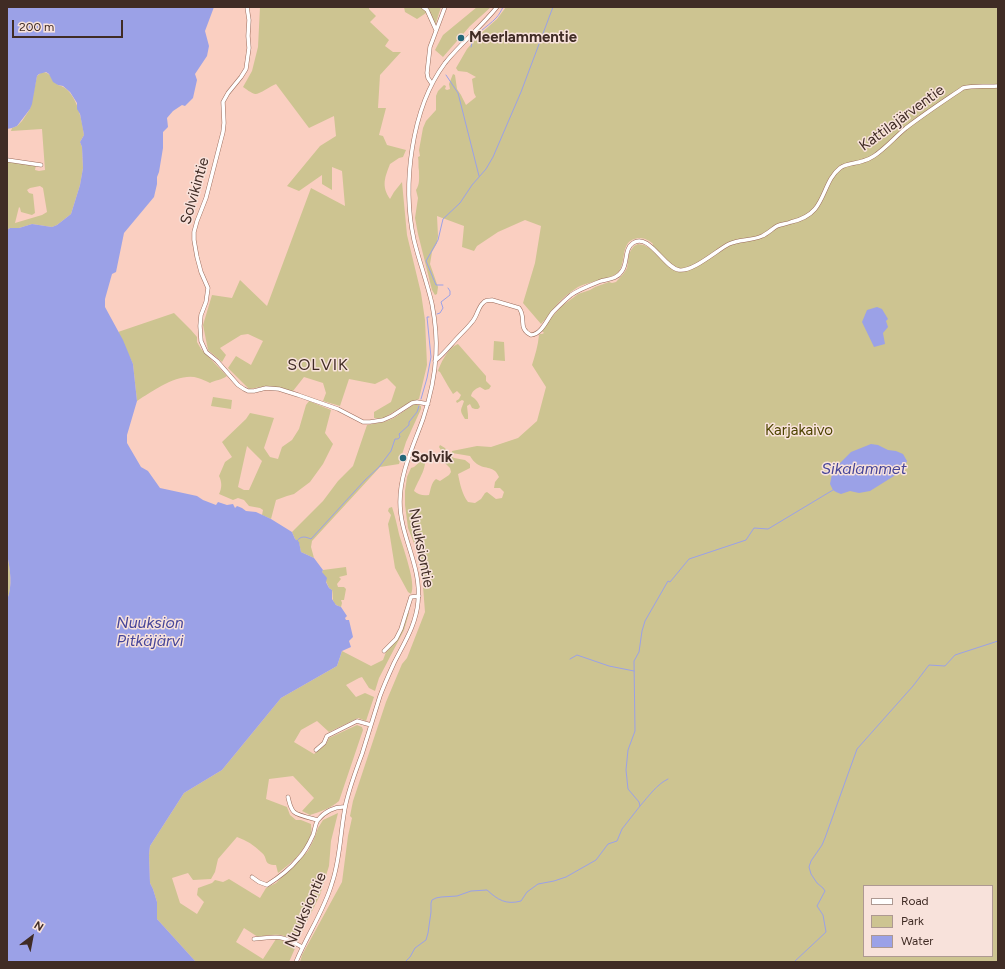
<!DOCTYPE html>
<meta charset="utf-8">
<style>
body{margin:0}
#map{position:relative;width:1005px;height:969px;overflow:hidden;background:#facfc1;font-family:Figtree,sans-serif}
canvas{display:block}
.frame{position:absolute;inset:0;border:8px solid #402c25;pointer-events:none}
.legend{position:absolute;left:863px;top:885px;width:130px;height:72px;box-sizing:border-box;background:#f8e2db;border:1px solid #ae9992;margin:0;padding:5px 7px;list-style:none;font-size:12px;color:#402c25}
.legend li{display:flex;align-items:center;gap:8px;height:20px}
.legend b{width:20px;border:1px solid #ae9992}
.north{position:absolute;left:12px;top:917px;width:40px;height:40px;-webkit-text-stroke:3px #f8e2db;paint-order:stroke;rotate:32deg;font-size:11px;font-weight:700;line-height:16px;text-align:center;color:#402c25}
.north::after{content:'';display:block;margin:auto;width:14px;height:18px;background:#402c25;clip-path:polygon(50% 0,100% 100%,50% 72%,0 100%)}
.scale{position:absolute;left:12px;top:20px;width:111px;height:18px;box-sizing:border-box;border:2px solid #402c25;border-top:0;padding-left:5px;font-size:12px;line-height:14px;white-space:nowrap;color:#402c25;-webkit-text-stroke:3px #f8e2db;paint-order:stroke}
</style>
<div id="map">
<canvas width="1005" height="969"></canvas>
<div class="frame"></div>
<ul class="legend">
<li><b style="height:5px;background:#fff"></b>Road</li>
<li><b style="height:11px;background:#cdc491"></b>Park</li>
<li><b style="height:11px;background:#9ba1e7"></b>Water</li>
</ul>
<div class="north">N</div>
<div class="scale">200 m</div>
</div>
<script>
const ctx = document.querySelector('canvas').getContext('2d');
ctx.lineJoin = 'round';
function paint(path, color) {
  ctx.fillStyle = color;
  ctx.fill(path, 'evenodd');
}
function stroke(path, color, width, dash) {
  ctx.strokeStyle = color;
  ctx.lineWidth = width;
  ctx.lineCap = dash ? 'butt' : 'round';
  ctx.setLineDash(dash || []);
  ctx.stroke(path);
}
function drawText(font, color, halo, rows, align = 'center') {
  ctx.font = font + ' Figtree,sans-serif';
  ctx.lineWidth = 3;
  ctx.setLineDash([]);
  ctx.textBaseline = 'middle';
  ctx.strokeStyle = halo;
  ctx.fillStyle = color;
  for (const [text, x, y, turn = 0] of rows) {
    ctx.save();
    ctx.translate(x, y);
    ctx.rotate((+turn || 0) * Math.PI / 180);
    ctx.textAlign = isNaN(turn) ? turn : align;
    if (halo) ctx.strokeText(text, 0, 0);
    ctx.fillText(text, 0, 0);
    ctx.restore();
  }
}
paint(new Path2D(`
 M260 7H369V9L376 16 370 22 389 40 385 46 393 52H401L380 75 378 108H386L379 135 383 136 387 145 406 150 403 157 399 158 390 164C385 177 381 186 390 199L394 192 402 182 407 235 421 293 425 320 427 365 419 399 410 402 382 419 374 418V412L391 402 396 387 387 378 375 384 349 379 340 406 323 401 326 393 323 383 304 377 293 391 267 386 249 389 228 368 236 356 251 365 263 341 248 334 241 335 220 348 226 355 222 362 208 350 203 325 212 295 232 298 240 280 267 306 311 188 345 206 342 171 332 167V190L322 184V175L299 191 287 186 320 146 336 136 334 116 309 128 276 84C271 86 258 95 255 94 251 93 246 89 243 87L252 71 258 47Z
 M404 7H441L434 29 426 13 417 19 405 12Z
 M477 7H491L470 26 443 57 435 50 443 35Z
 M506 7H998V962H300L302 955 342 882 348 836 352 818 350 816 353 801 386 702 402 664 407 658 425 612 421 561 408 528 405 505V491L407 477 411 468 414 467 422 460V455L423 453C430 465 418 480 414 491 419 495 423 496 429 495 431 489 431 483 436 479L440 481 449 475 451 472 450 468 445 463 443 453 439 447 440 445 445 448 449 455 454 458 465 460 470 464V468L458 474C460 484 462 494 468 502L475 503 481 499 485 493 487 492 496 499 502 498 504 492 500 488H494L495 482 499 477C494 465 486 470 477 464 474 462 472 459 470 456L452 453V451L477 446 491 447 518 438 537 421 546 387 532 365C535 355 538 346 539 335L540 334H542L544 333 542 331 550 319 562 306 578 294 590 290 595 287 609 282 612 283 616 282 624 273 627 268 629 254 631 250 634 246 638 244 644 245 651 249 653 244C650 241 645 238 639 238 617 240 629 265 616 274 606 281 590 281 578 287 569 293 561 299 555 307 550 313 546 319 541 324L523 303 535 263 541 226 525 220 498 232 477 246 474 251 462 247 464 226 437 216 438 236 437 243 432 252 430 264 438 287 437 294 435 295 432 290 418 234 415 218 418 198 416 190C420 184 419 178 419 171 418 166 419 162 418 157L420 156 419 150 423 128 426 121 436 110V96L438 91 444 85 446 86 445 89 447 90 450 89 449 84 453 74 455 75 457 89 461 95 466 105 476 97 474 93 472 79 476 77 467 72 458 71 456 68 467 49 479 35 497 19ZM864 886H992V956H864Z
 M42 72C50 72 54 80 58 85 76 88 82 120 84 135L80 142 82 147 83 168 80 185 71 214 57 225 52 227 32 224 19 228H10L7 230V159L36 165 35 170 39 171 45 170 42 129 11 131 12 128 17 126 22 121 30 109 37 76ZM40 186 43 188 47 212 42 215 15 223 19 207 20 208 21 212 32 215 35 213 33 194 29 193 27 190 30 188Z
 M174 313 191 330 197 337V342L201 349 227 376C222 380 215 380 210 383 206 381 202 379 198 378 179 372 153 391 137 401L133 364 118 332Z
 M494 341 504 342 505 361 493 360Z
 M458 344 486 376V381L491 386 489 389 485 390 480 387C475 389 472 391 471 396 476 399 478 402 480 407L478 409H475L472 408 470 404 467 406 468 415V419H465C459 409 461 411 464 401L462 400 457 403 456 401 459 399 461 395 457 391 453 394 448 386 440 372 438 371C441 362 449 347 458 344Z
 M213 397 232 400 231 409 211 406Z
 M309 401 331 410 325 433 333 444 323 464 310 482 294 494 287 496 276 500 271 519 262 515 263 510 260 508 249 506 244 500 238 498 233 500 219 494C222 488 222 482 219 476L225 462 232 457 222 442 246 419 250 413 274 418 264 448 270 457 278 459 282 447 292 440 299 429 306 405ZM247 446 262 461 249 490H244L238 487Z
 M416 404 421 406V409L406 442 399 464 380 467 312 541 311 547 314 558 301 552 299 543 295 539 292 532 323 501 338 481 353 466 367 425 384 422 394 418 413 405Z
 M392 507C395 516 397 525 399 534 402 545 417 584 411 594L408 592 395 568 388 524 391 515 388 511 389 508Z
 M7 554C10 569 13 586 7 600Z
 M346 567 347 575 339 577 341 579 337 584 338 587H344L346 589 344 600H341L342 603 341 607C330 603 334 598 332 590L329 588 322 572 323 570Z
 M408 613H409L404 630 379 678 375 691 369 688 362 677 359 678 346 685 356 697 365 693 374 697 366 721 358 718 329 732 317 721 301 730 294 742 314 754 326 744 329 738 357 725 362 727 363 730 339 801C331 808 320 812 310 815L302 811 314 798 293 776 269 779 266 799 287 807 290 815 296 820H301L311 824C311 827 312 831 311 834 307 849 291 864 278 873L276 865C262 865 269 858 261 852 254 845 246 840 237 837L218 859 215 872 211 879 193 880 188 873 172 878 180 903 197 914 204 902 197 895 198 888 212 883 215 880 223 882 229 879 260 898 266 888 276 883 308 851 314 839 318 828 323 820 338 813 331 841 329 866 320 895 297 942C281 933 276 934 258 937L244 928 236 942 263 959 276 939 285 941 296 946 289 962H196L157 919V902L153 889 150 883 149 855 150 846 184 793 222 770 281 698 337 666 342 651 371 666 383 660 386 652 397 640Z`), '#cdc491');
paint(new Path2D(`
 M7 7H214L205 31 209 46 207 56 195 74 197 80 193 98 185 106 182 105 173 111 167 118 168 127 163 132V148L159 172 157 177V184L154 197 124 233 116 272 112 274 105 299V307L123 340 133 364 137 401 127 435V443L141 467 148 471 160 488 197 496 203 500 216 505 218 502 227 505 233 504 235 508 237 506 242 508 246 511 256 512 271 519 292 532 295 539 299 542 301 552 314 558 323 570 322 572 327 578 326 582 329 588 332 590V599L336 605 341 607 347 616 345 618 346 620H349L353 637 349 641 351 647 342 651 337 666 281 698 222 770 184 793 150 846 149 855 150 883 153 889 157 902V919L196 962H7V600C13 586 10 569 7 554V230L10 228H19L32 224 52 227 57 225 71 214 80 185 83 168 82 147 80 142 84 135 80 114 77 109V103L70 92 63 86 58 85 53 82 49 74 46 72 39 74 37 76 32 104 30 109 17 126 12 128 7 129Z
 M877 307 882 309 888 319 886 321 888 327 883 333 885 344 874 347 862 322 867 310Z
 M871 444 878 445 888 450 896 451 903 454 907 461 904 468 894 476 870 491 859 493 850 491 841 494 836 492 833 490 830 484 832 474 840 463 851 452Z`), '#9ba1e7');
stroke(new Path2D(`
 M471 47C472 34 488 27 496 18 499 15 501 11 503 7
 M446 75 458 93 479 176
 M443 285H436L426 261 438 240 443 219 460 203 472 185 486 169 493 157 521 92 553 7
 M437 314 440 313 443 308 441 302 450 295V291L448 288
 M421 399 427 378 431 357 427 317H429
 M297 541C301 535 306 537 311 539L365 480 379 467 391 451 395 439H398L400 437 399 434 409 425V422L417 412 419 406
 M570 659 577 655 609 666 634 671
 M640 806C648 797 657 784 668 779
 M405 962 410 957 415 948 426 940 428 933 431 912V903L432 900 436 898 441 897 457 896 471 891 487 890C498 900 506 905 521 901L527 892 538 884 554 881 566 877 596 860 608 844 617 841 622 829 640 806 639 802 628 789 626 770 628 750 635 731 634 661 639 652 642 631 645 621 668 581 670 582 689 559 746 540 754 528 768 529 833 490
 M794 962 826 932 823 915 817 906 825 891 823 888 817 883 811 874 809 867 811 861 822 845 825 838 857 749 913 686 929 665 945 666 955 655 998 641`), '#9ba1e7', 1);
const minor = new Path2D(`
 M247 7 249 20 248 36 249 48 246 69 241 77 228 93 223 102 224 123 223 132 206 198 197 221 194 232V240L197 257 201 272 208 288 206 302 201 315 200 326 201 341 206 352 217 361 238 385 244 389 248 391H254L266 388 279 389 298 395 338 409 363 422H370L383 420 392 416 412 403 417 402 428 404
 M423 7 427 10 436 30
 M432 84 428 78 427 73 430 47 445 7
 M7 160 41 165
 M435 361C445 353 452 343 461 334 465 330 469 326 472 322 477 317 478 307 483 303 485 300 488 300 492 300L519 308C527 318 517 328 531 335 542 334 547 319 553 312 559 306 565 300 571 295 580 289 591 285 601 281 609 279 617 279 622 271 628 263 624 249 633 243 649 232 664 268 679 270 693 272 717 250 729 244 740 239 751 241 762 236 767 234 772 229 777 226 781 224 786 224 791 222 800 220 809 216 815 209 825 197 827 178 840 168 847 163 855 164 863 161 867 160 871 158 874 156 886 148 895 137 906 128 924 114 944 101 963 88 974 85 987 87 998 86
 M384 651 396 639 401 629 411 597 419 596
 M316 750 324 743 327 736 357 721 371 725
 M288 797C289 801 290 808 294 812 299 816 311 818 318 820
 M252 877 259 882 267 885C278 878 290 869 298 859 305 852 309 844 313 835 315 830 315 824 318 820 324 812 335 806 345 807
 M254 939C277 936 282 935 302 947
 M296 962C307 935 324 911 332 883 341 857 340 830 346 803 350 786 356 770 362 754 368 735 374 715 380 696 384 685 389 674 394 663 404 643 416 625 418 602 422 566 400 537 400 502 400 473 413 447 423 419 430 398 435 376 436 354 437 337 435 320 432 304 427 282 419 261 414 240 402 185 411 109 445 63 461 43 481 27 497 7`);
stroke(minor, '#9b6c5c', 4.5);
stroke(minor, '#fff', 3.5);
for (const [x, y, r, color] of [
 [461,38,4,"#246779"],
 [403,458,4,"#246779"]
]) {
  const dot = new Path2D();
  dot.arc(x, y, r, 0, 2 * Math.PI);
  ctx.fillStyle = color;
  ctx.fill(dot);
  stroke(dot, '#f8e2db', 1.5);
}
drawText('bold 15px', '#402c25', '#f8e2db', [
 ["Meerlammentie",469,38],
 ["Solvik",411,458]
], 'left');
drawText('15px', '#402c25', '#f8e2db', [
 ["Kattilajärventie",902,118,-36],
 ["Solvikintie",195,191,-74],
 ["Nuuksiontie",421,548,79],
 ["Nuuksiontie",306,910,-66]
]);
drawText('15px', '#4d4300', '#f8e2db', [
 ["Karjakaivo",799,431]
]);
ctx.letterSpacing = '1px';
drawText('16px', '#402c25', '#f8e2db', [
 ["SOLVIK",318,365]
]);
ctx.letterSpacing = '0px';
drawText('italic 16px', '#464598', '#f8e2db', [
 ["Sikalammet",864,469],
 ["Nuuksion",150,623],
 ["Pitkäjärvi",150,641]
]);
</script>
